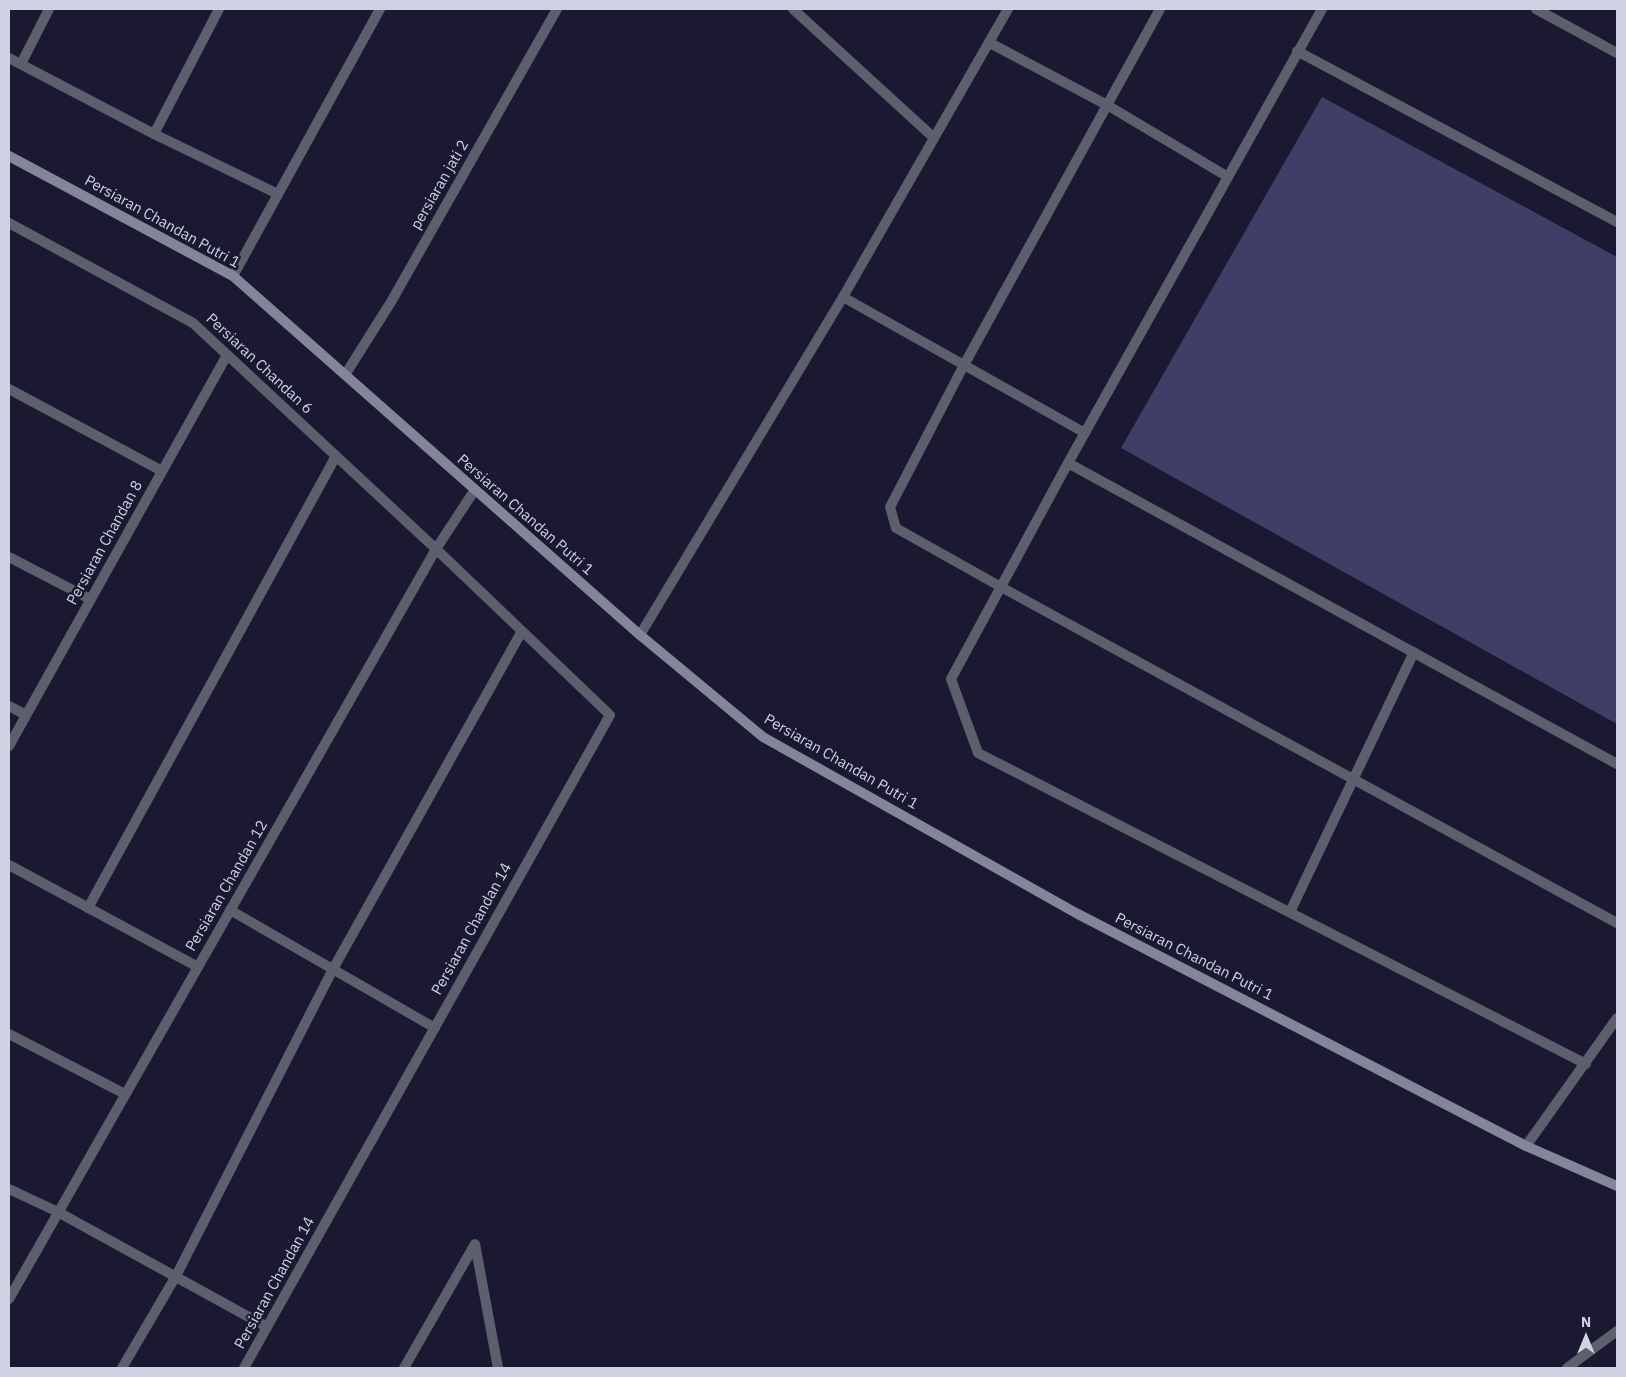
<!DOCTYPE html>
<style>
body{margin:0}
#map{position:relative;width:1626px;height:1377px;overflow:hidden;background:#1a1931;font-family:"IBM Plex Sans",sans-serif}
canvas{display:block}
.frame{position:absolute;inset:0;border:10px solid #d0d1e2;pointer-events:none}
.north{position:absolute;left:1561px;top:1312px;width:50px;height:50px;-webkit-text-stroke:4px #1a1931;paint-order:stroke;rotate:0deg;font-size:14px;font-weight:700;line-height:20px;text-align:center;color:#d0d1e2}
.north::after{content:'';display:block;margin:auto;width:18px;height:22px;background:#d0d1e2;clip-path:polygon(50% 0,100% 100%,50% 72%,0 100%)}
</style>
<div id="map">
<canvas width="1626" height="1377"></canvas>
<div class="frame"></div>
<div class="north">N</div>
</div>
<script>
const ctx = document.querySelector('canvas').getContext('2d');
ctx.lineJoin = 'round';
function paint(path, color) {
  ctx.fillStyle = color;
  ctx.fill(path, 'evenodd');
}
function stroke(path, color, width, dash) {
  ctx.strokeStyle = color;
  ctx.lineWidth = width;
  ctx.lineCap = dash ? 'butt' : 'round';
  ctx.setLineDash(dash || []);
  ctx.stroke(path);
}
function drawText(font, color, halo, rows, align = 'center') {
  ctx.font = font + ' "IBM Plex Sans",sans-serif';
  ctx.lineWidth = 5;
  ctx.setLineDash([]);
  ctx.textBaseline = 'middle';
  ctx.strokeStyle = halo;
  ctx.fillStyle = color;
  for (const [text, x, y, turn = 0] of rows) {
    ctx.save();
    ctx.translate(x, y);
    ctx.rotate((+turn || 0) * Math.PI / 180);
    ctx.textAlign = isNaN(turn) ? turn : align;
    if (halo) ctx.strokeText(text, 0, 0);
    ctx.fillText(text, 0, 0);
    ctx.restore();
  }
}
paint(new Path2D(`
 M1322 97 1617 257V724L1121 448Z`), '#3f3e66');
stroke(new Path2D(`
 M1160 9 964 365 890 507 896 528 1001 587 1617 923
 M1536 9 1617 53
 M990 43 1107 105 1228 177
 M154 134 219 9
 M843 297 1085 433
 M9 389 162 471
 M9 706 26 715
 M88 908 336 456
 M230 910 435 1028
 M1290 912 1414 652
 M9 1034 125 1094
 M58 1212 267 1327
 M122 1368 176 1276 333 969 522 631
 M404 1368 475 1244 498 1368`), '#5e5f6c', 10);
stroke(new Path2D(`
 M793 9 933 137
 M1322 9 1068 463 951 679 978 753 1586 1064
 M1297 51 1617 222
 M9 58 154 134 278 194
 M21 64 49 9
 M9 223 193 323 436 549 610 715 244 1368
 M233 276 380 9
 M345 375 391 302 557 9
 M1068 463 1617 764
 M9 557 90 599
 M640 635 843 297 1008 9
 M9 746 227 355
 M9 865 198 967
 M1526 1146 1617 1018
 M9 1189 58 1212
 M9 1299 436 549 474 491
 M1567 1368 1617 1331`), '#5e5f6c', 10);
stroke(new Path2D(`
 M9 156 233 276 640 635 763 737 1076 913 1526 1146 1617 1186`), '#85859a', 10);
drawText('15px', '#d0d1e2', '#1a1931', [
 ["persiaran jati 2",440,185,-60],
 ["Persiaran Chandan Putri 1",162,222,29],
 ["Persiaran Chandan 6",259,364,43],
 ["Persiaran Chandan Putri 1",525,515,41],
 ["Persiaran Chandan 8",105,543,-61],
 ["Persiaran Chandan Putri 1",841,762,30],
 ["Persiaran Chandan 12",227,886,-60],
 ["Persiaran Chandan 14",472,929,-61],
 ["Persiaran Chandan Putri 1",1194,957,27],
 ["Persiaran Chandan 14",275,1283,-61]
]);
</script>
